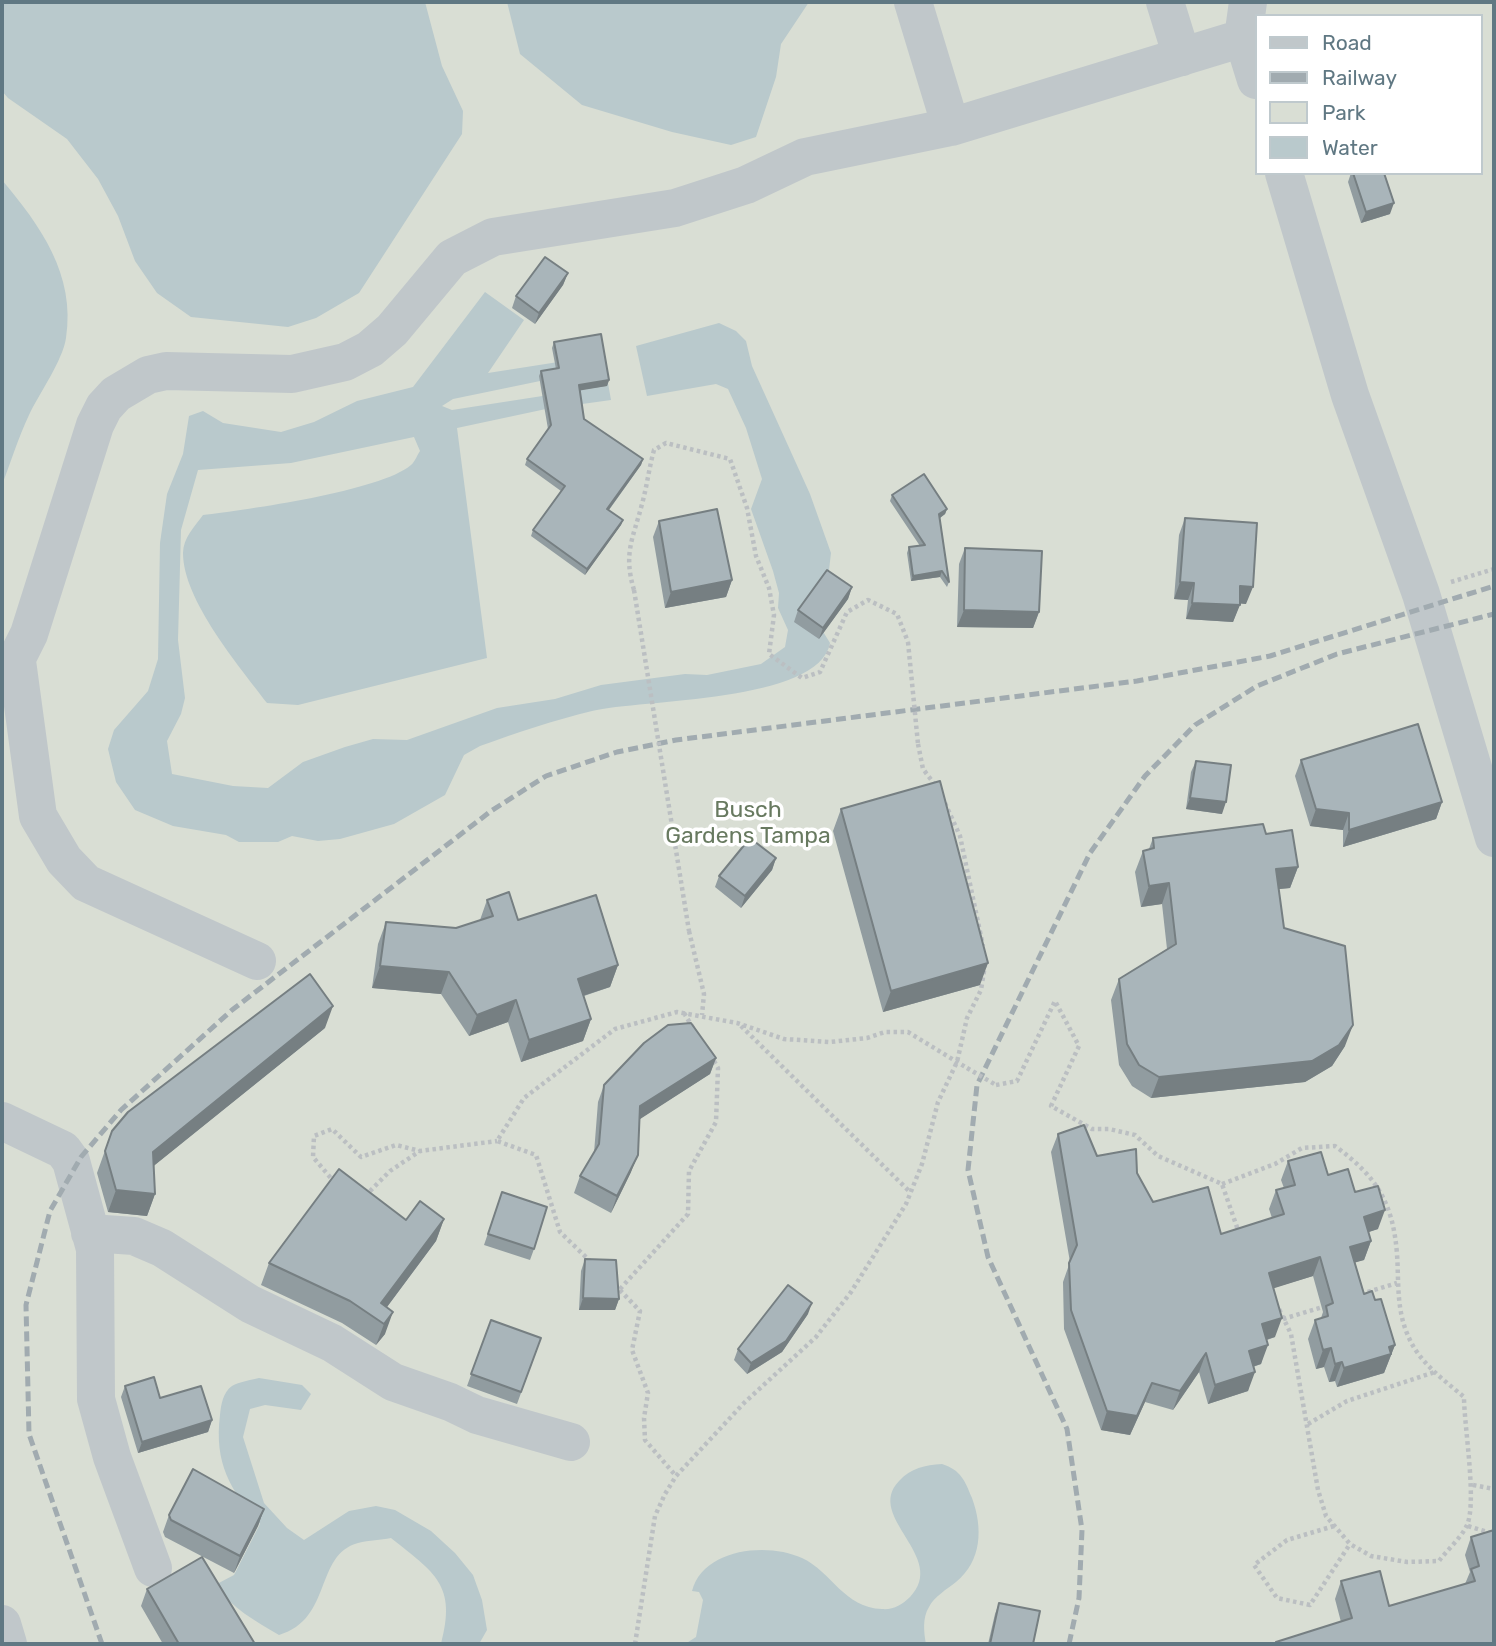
<!DOCTYPE html>
<style>
body{margin:0}
#map{position:relative;width:1496px;height:1646px;overflow:hidden;background:#f8f8f5;font-family:Rubik,sans-serif}
canvas{display:block}
.frame{position:absolute;inset:0;border:4px solid #607883;pointer-events:none}
.legend{position:absolute;left:1255px;top:14px;width:228px;height:161px;box-sizing:border-box;background:#fff;border:2px solid #bfc9cd;margin:0;padding:9px 12px;list-style:none;font-size:21px;color:#607883}
.legend li{display:flex;align-items:center;gap:14px;height:35px}
.legend b{width:35px;border:2px solid #bfc9cd}
</style>
<div id="map">
<canvas width="1496" height="1646"></canvas>
<div class="frame"></div>
<ul class="legend">
<li><b style="height:9px;background:#c0c7ca"></b>Road</li>
<li><b style="height:9px;background:#a1abb0"></b>Railway</li>
<li><b style="height:19px;background:#d9ded4"></b>Park</li>
<li><b style="height:19px;background:#b9c9cc"></b>Water</li>
</ul>
</div>
<script>
const ctx = document.querySelector('canvas').getContext('2d');
ctx.lineJoin = 'round';
function paint(path, color) {
  ctx.fillStyle = color;
  ctx.fill(path, 'evenodd');
}
function stroke(path, color, width, dash) {
  ctx.strokeStyle = color;
  ctx.lineWidth = width;
  ctx.lineCap = dash ? 'butt' : 'round';
  ctx.setLineDash(dash || []);
  ctx.stroke(path);
}
function drawText(font, color, halo, rows, align = 'center') {
  ctx.font = font + ' Rubik,sans-serif';
  ctx.lineWidth = 7;
  ctx.setLineDash([]);
  ctx.textBaseline = 'middle';
  ctx.strokeStyle = halo;
  ctx.fillStyle = color;
  for (const [text, x, y, turn = 0] of rows) {
    ctx.save();
    ctx.translate(x, y);
    ctx.rotate((+turn || 0) * Math.PI / 180);
    ctx.textAlign = isNaN(turn) ? turn : align;
    if (halo) ctx.strokeText(text, 0, 0);
    ctx.fillText(text, 0, 0);
    ctx.restore();
  }
}
paint(new Path2D(`
 M2 2H1494V1644H2ZM1256 16H1480V173H1256Z`), '#d9ded4');
paint(new Path2D(`
 M2 2H425L442 66 463 111 462 134 359 293 316 318 288 327 191 317 157 293 135 261 118 216 98 179 67 139 8 98 2 91Z
 M507 2H809L781 44 776 77 756 137 731 145 672 132 582 105 520 54Z
 M2 180C40 225 76 275 66 338 63 360 39 394 29 415 18 438 11 462 2 485Z
 M485 292 524 320 488 373 603 355 611 400 546 409 457 428 487 658 298 705 267 703C239 666 183 600 183 553 183 538 195 526 203 515 246 510 381 491 411 465 415 462 417 455 420 451L414 437 291 463 198 470 181 530 178 640 185 698 181 714 167 741 172 774 233 786 268 788 303 762 345 747 373 739 407 740 497 708 555 699 601 685 685 674 707 675 761 664 785 647 788 630 778 608 779 593 773 571 751 509 762 479 746 428 728 389 716 384 647 396 636 346 719 323 736 331 746 341 752 366 810 494 831 553 822 630 830 643C819 703 641 699 592 711 555 720 516 733 480 746L464 755 445 795 394 824 340 839 318 841 292 836 278 842H239L226 835 173 826 135 810 116 782 108 749 114 730 148 691 158 659 160 543 167 494 183 454 189 416 203 411 223 423 281 432 314 422 357 401 413 387ZM574 374 607 386 452 410 442 406 453 399Z
 M259 1378 302 1385 311 1394 301 1410 265 1405 250 1409 243 1437 264 1503 287 1528 304 1540 349 1511 376 1506 395 1510 431 1531 455 1553 473 1575 482 1600 487 1630 479 1644H441C457 1585 435 1573 391 1538 381 1540 369 1540 358 1543 314 1555 333 1619 279 1635 255 1621 232 1608 215 1585L234 1575 260 1524C230 1490 214 1463 220 1415 221 1405 223 1392 232 1386 239 1382 251 1380 259 1378Z
 M942 1464C961 1470 965 1481 972 1498 983 1528 982 1561 956 1582 947 1589 934 1597 929 1607 922 1618 924 1633 926 1644H685L696 1637 703 1600 699 1592 692 1591C703 1548 768 1542 802 1558 832 1572 844 1608 882 1609 893 1610 902 1605 910 1597 949 1557 864 1517 899 1481 911 1468 925 1465 942 1464Z`), '#b9c9cc');
stroke(new Path2D(`
 M1451 582 1494 569
 M634 590C623 553 633 539 642 504 647 486 649 468 654 450L666 443 730 459 747 508 756 556 769 588 774 615 769 654 802 678 820 672 847 612 868 600 897 614 908 642
 M918 744 923 769 936 786
 M945 803 960 836 983 946
 M689 931 704 994 702 1015
 M684 1013 693 1028
 M741 1026 910 1192
 M996 1085 1017 1081 1055 1001 1079 1046 1051 1106 1092 1129H1109L1135 1135 1158 1156 1222 1184 1239 1233
 M335 1183 313 1157 314 1136 332 1129 361 1157 396 1145 420 1151
 M1222 1184 1275 1164 1302 1148 1335 1146C1376 1176 1393 1202 1397 1254 1399 1283 1396 1310 1409 1338 1420 1363 1444 1380 1464 1397 1464 1426 1478 1507 1466 1527 1460 1539 1447 1550 1439 1561L1407 1562 1371 1556 1350 1544 1326 1516 1318 1490 1291 1334 1279 1309
 M365 1196 390 1171 420 1151 497 1141
 M591 1262 560 1232 536 1155 497 1141 524 1098 615 1029 677 1012 737 1023 784 1039 830 1042 867 1038 885 1032H908L967 1068
 M615 1285 640 1311 632 1350 648 1393 644 1418 645 1440 676 1476
 M620 1289 688 1214 689 1171 716 1122 718 1068 713 1059
 M1361 1294 1397 1283
 M1283 1319 1326 1306
 M1308 1424 1347 1401 1435 1372
 M1473 1485 1494 1489
 M1334 1526 1287 1540 1254 1565 1277 1598 1310 1605 1350 1544
 M1468 1526 1494 1534
 M635 1644 655 1516 665 1494 676 1476 744 1403 816 1337 851 1292 906 1204 922 1164 938 1102 957 1062 967 1018 981 990 985 965`), '#bbbfc2', 4.5, [3.5, 3.5]);
stroke(new Path2D(`
 M913 2 951 127
 M1165 2 1182 57
 M1248 2 1243 38 1256 80
 M1284 173 1350 395 1421 594 1494 838
 M17 661 38 816 64 860 86 883 257 961
 M2 688 29 634 95 425 104 407 116 394 148 375 166 371 292 374 345 362 370 349 392 330 452 258 493 237 675 208 746 185 805 157 951 127 1243 38
 M2 1121 63 1150 71 1161 95 1249 96 1399 112 1457 153 1568
 M90 1233 134 1236 162 1248 250 1304 332 1343 393 1382 450 1402 477 1415 571 1442
 M2 1624 8 1644`), '#c0c7ca', 38);
stroke(new Path2D(`
 M102 1644 29 1434 26 1305 50 1211 81 1157 121 1110 232 1010 491 811 546 776 617 752 676 740 1137 681 1270 656 1494 586
 M1069 1644 1079 1598 1082 1530 1067 1429 988 1257 968 1170 977 1085 1090 853 1145 776 1195 725 1257 686 1337 654 1494 614`), '#a1abb0', 5, [10, 5]);
stroke(new Path2D(`
 M634 590 689 931
 M908 642 918 744
 M967 1068 996 1085`), '#bbbfc2', 4.5, [3.5, 3.5]);
paint(new Path2D(`
 M1351 173H1384L1390 214 1361 223 1348 182Z
 M568 273 563 285 535 324 512 308 516 296Z
 M554 342 609 380 607 386 580 390 584 419 643 459 641 465 609 510 623 520 621 525 585 575 531 536 533 530 561 491 525 465 527 459 548 429 539 376 541 371 556 369 552 348Z
 M892 495 947 509 945 514 940 518 949 582 947 587 940 577 911 581 907 553 909 547 920 546 890 501Z
 M1185 518 1246 604 1240 603 1233 622 1186 619 1188 600 1174 599 1179 535Z
 M659 521 732 580 726 597 665 608 653 537Z
 M965 548 1039 612 1033 628 957 627 959 564Z
 M852 587 848 599 819 639 794 622 798 610Z
 M1301 760 1442 802 1436 819 1343 847V830L1310 826 1295 776Z
 M1196 761 1222 814 1186 809 1191 772Z
 M841 809 980 985 883 1012 833 831Z
 M1266 834 1298 867 1290 888 1279 889 1284 928 1345 1046 1332 1066 1305 1082 1151 1098 1132 1086 1119 1065 1111 1000 1119 979 1167 949 1162 904 1141 907 1135 872 1143 851 1149 849 1153 838Z
 M776 858 772 870 741 908 715 887 719 876Z
 M487 900 518 920 618 965 610 987 584 996 591 1019 583 1041 521 1062 508 1022 469 1036 441 994 372 988 378 944 386 922 456 928 480 920Z
 M325 1028 153 1166 155 1194 147 1216 108 1212 97 1173 112 1131Z
 M716 1058 710 1074 639 1119 631 1172 611 1213 574 1193 580 1176 594 1153 598 1102 604 1085Z
 M1058 1134 1097 1156 1137 1173 1153 1202 1221 1234 1272 1218 1269 1209 1276 1190 1284 1188 1281 1180 1288 1161 1328 1175 1355 1192 1378 1229 1368 1232 1371 1241 1364 1260 1355 1262 1364 1294 1375 1300 1395 1345 1384 1373 1337 1387 1335 1381 1329 1382 1324 1367 1316 1369 1308 1339 1315 1320 1321 1318 1323 1312 1313 1276 1273 1288 1275 1337 1267 1340 1261 1364 1253 1367 1248 1391 1208 1404 1199 1372 1173 1410 1145 1402 1130 1435 1101 1430 1064 1329 1063 1282 1070 1262 1051 1152Z
 M502 1192 534 1249 530 1260 484 1245Z
 M444 1219 436 1241 387 1307 385 1334 376 1345 342 1323 261 1285 269 1263 406 1220Z
 M585 1259 619 1299 615 1310H579L581 1271Z
 M808 1314 782 1352 747 1374 734 1360 738 1349Z
 M491 1320 541 1338 517 1404 467 1386Z
 M125 1386 160 1398 212 1420 208 1432 138 1453 121 1397Z
 M264 1509 258 1526 234 1573 165 1537 163 1532 169 1515Z
 M1494 1530V1644H1275L1276 1642 1341 1622 1335 1599 1341 1581 1389 1606 1465 1584 1470 1572 1465 1555 1471 1537Z
 M147 1589 255 1644H163L141 1606Z
 M999 1603 1033 1644H988L995 1614Z`), '#919ca0');
paint(new Path2D(`
 M1394 203 1390 214 1361 223 1366 212Z
 M568 273 563 285 535 324 539 313Z
 M609 380 607 386 577 391 579 385Z
 M643 459 641 465 605 515 607 509Z
 M947 509 945 514 937 520 939 514Z
 M623 520 621 525 585 575 587 569Z
 M942 571 940 577 911 581 913 576Z
 M732 580 726 597 665 608 671 592Z
 M1180 582 1194 583 1188 600 1174 599Z
 M1240 586 1253 587 1246 604 1234 603Z
 M852 587 848 599 819 639 823 628Z
 M1192 603 1240 605 1233 622 1186 619Z
 M964 610 1039 612 1033 628 957 627Z
 M1190 798 1226 802 1222 814 1186 809Z
 M1442 802 1436 819 1343 847 1349 830Z
 M1316 809 1349 813 1343 830 1310 826Z
 M776 858 772 870 741 908 745 896Z
 M1298 867 1290 888 1269 890 1276 869Z
 M1169 883 1162 904 1141 907 1149 886Z
 M988 963 980 985 883 1012 891 991Z
 M618 965 610 987 570 1000 578 979Z
 M380 966 449 972 441 994 372 988Z
 M516 1000 508 1022 469 1036 477 1015Z
 M333 1006 325 1028 145 1173 153 1152Z
 M591 1019 583 1041 521 1062 529 1040Z
 M1353 1025 1345 1046 1332 1066 1305 1082 1151 1098 1159 1077Z
 M716 1058 710 1074 634 1123 640 1106Z
 M638 1155 631 1172 611 1213 617 1196Z
 M116 1190 155 1194 147 1216 108 1212Z
 M1385 1210 1378 1229 1357 1236 1364 1217Z
 M444 1219 436 1241 378 1319 381 1303Z
 M1371 1241 1364 1260 1343 1266 1350 1247Z
 M1320 1257 1313 1276 1262 1292 1269 1273Z
 M583 1298 619 1299 615 1310H579Z
 M812 1303 808 1314 782 1352 747 1374 751 1363Z
 M393 1312 385 1334 376 1345 384 1324Z
 M1282 1318 1275 1337 1255 1343 1262 1324Z
 M1268 1345 1261 1364 1242 1370 1249 1351Z
 M1395 1345 1384 1373 1337 1387 1344 1368Z
 M1331 1348 1324 1367 1316 1369 1323 1350Z
 M1206 1353 1199 1372 1173 1410 1180 1391Z
 M1342 1362 1335 1381 1329 1382 1335 1364Z
 M1255 1372 1248 1391 1208 1404 1215 1385Z
 M1152 1383 1145 1402 1130 1435 1101 1430 1107 1411Z
 M212 1420 208 1432 138 1453 142 1442Z
 M264 1509 258 1526 234 1573 240 1556Z`), '#767f82');
const building = new Path2D(`
 M1353 173H1384L1394 203 1366 212Z
 M545 257 568 273 539 313 516 296Z
 M601 334 609 380 579 385 584 419 643 459 607 509 623 520 587 569 533 530 565 486 527 459 551 425 541 371 559 368 554 342Z
 M924 474 947 509 939 514 949 582 942 571 913 576 909 547 925 545 892 495Z
 M717 509 732 580 671 592 659 521Z
 M1185 518 1257 523 1253 587 1240 586V605L1192 603 1194 583 1180 582Z
 M965 548 1042 551 1039 612 964 610Z
 M827 570 852 587 823 628 798 610Z
 M1418 724 1442 802 1349 830V813L1316 809 1301 760Z
 M1196 761 1231 765 1226 802 1190 798Z
 M940 781 988 963 891 991 841 809Z
 M1263 824 1266 834 1292 830 1298 867 1276 869 1284 928 1345 946 1353 1025 1339 1045 1312 1061 1159 1077 1139 1065 1127 1044 1119 979 1176 944 1169 883 1149 886 1143 851 1154 848 1153 838Z
 M750 838 776 858 745 896 719 876Z
 M509 892 518 920 596 895 618 965 578 979 591 1019 529 1040 516 1000 477 1015 449 972 380 966 386 922 456 928 493 916 487 900Z
 M310 974 333 1006 153 1152 155 1194 116 1190 105 1151 112 1131 128 1112Z
 M691 1023 716 1058 640 1106 638 1155 617 1196 580 1176 599 1144 604 1085 644 1043 668 1025Z
 M1084 1125 1097 1156 1136 1149 1137 1173 1153 1202 1208 1187 1221 1234 1284 1214 1276 1190 1295 1185 1288 1161 1321 1152 1328 1175 1348 1169 1355 1192 1378 1186 1385 1210 1364 1217 1371 1241 1350 1247 1364 1294 1372 1291 1375 1300 1381 1299 1395 1345 1389 1347 1391 1354 1344 1368 1342 1362 1335 1364 1331 1348 1323 1350 1315 1320 1328 1316 1326 1306 1333 1303 1320 1257 1269 1273 1282 1318 1262 1324 1268 1345 1249 1351 1255 1372 1215 1385 1206 1353 1180 1391 1152 1383 1137 1416 1107 1411 1071 1310 1069 1263 1077 1245 1058 1134Z
 M339 1169 406 1220 420 1201 444 1219 381 1303 393 1312 384 1324 350 1301 269 1263Z
 M502 1192 547 1207 534 1249 488 1234Z
 M585 1259 616 1260 619 1299 583 1298Z
 M788 1285 812 1303 786 1341 751 1363 738 1349Z
 M491 1320 541 1338 521 1392 471 1374Z
 M154 1377 160 1398 201 1386 212 1420 142 1442 125 1386Z
 M193 1469 264 1509 240 1556 171 1520 169 1515Z
 M1494 1530V1644H1277L1276 1642 1352 1618 1341 1581 1380 1571 1389 1606 1475 1581 1471 1569 1479 1566 1471 1537Z
 M202 1557 255 1644H179L147 1589Z
 M999 1603 1040 1611 1033 1644H990Z`);
paint(building, '#a9b5ba');
stroke(building, '#767f82', 2);
drawText('23px', '#687a60', '#fff', [
 ["Busch",748,810],
 ["Gardens Tampa",748,836]
]);
</script>
